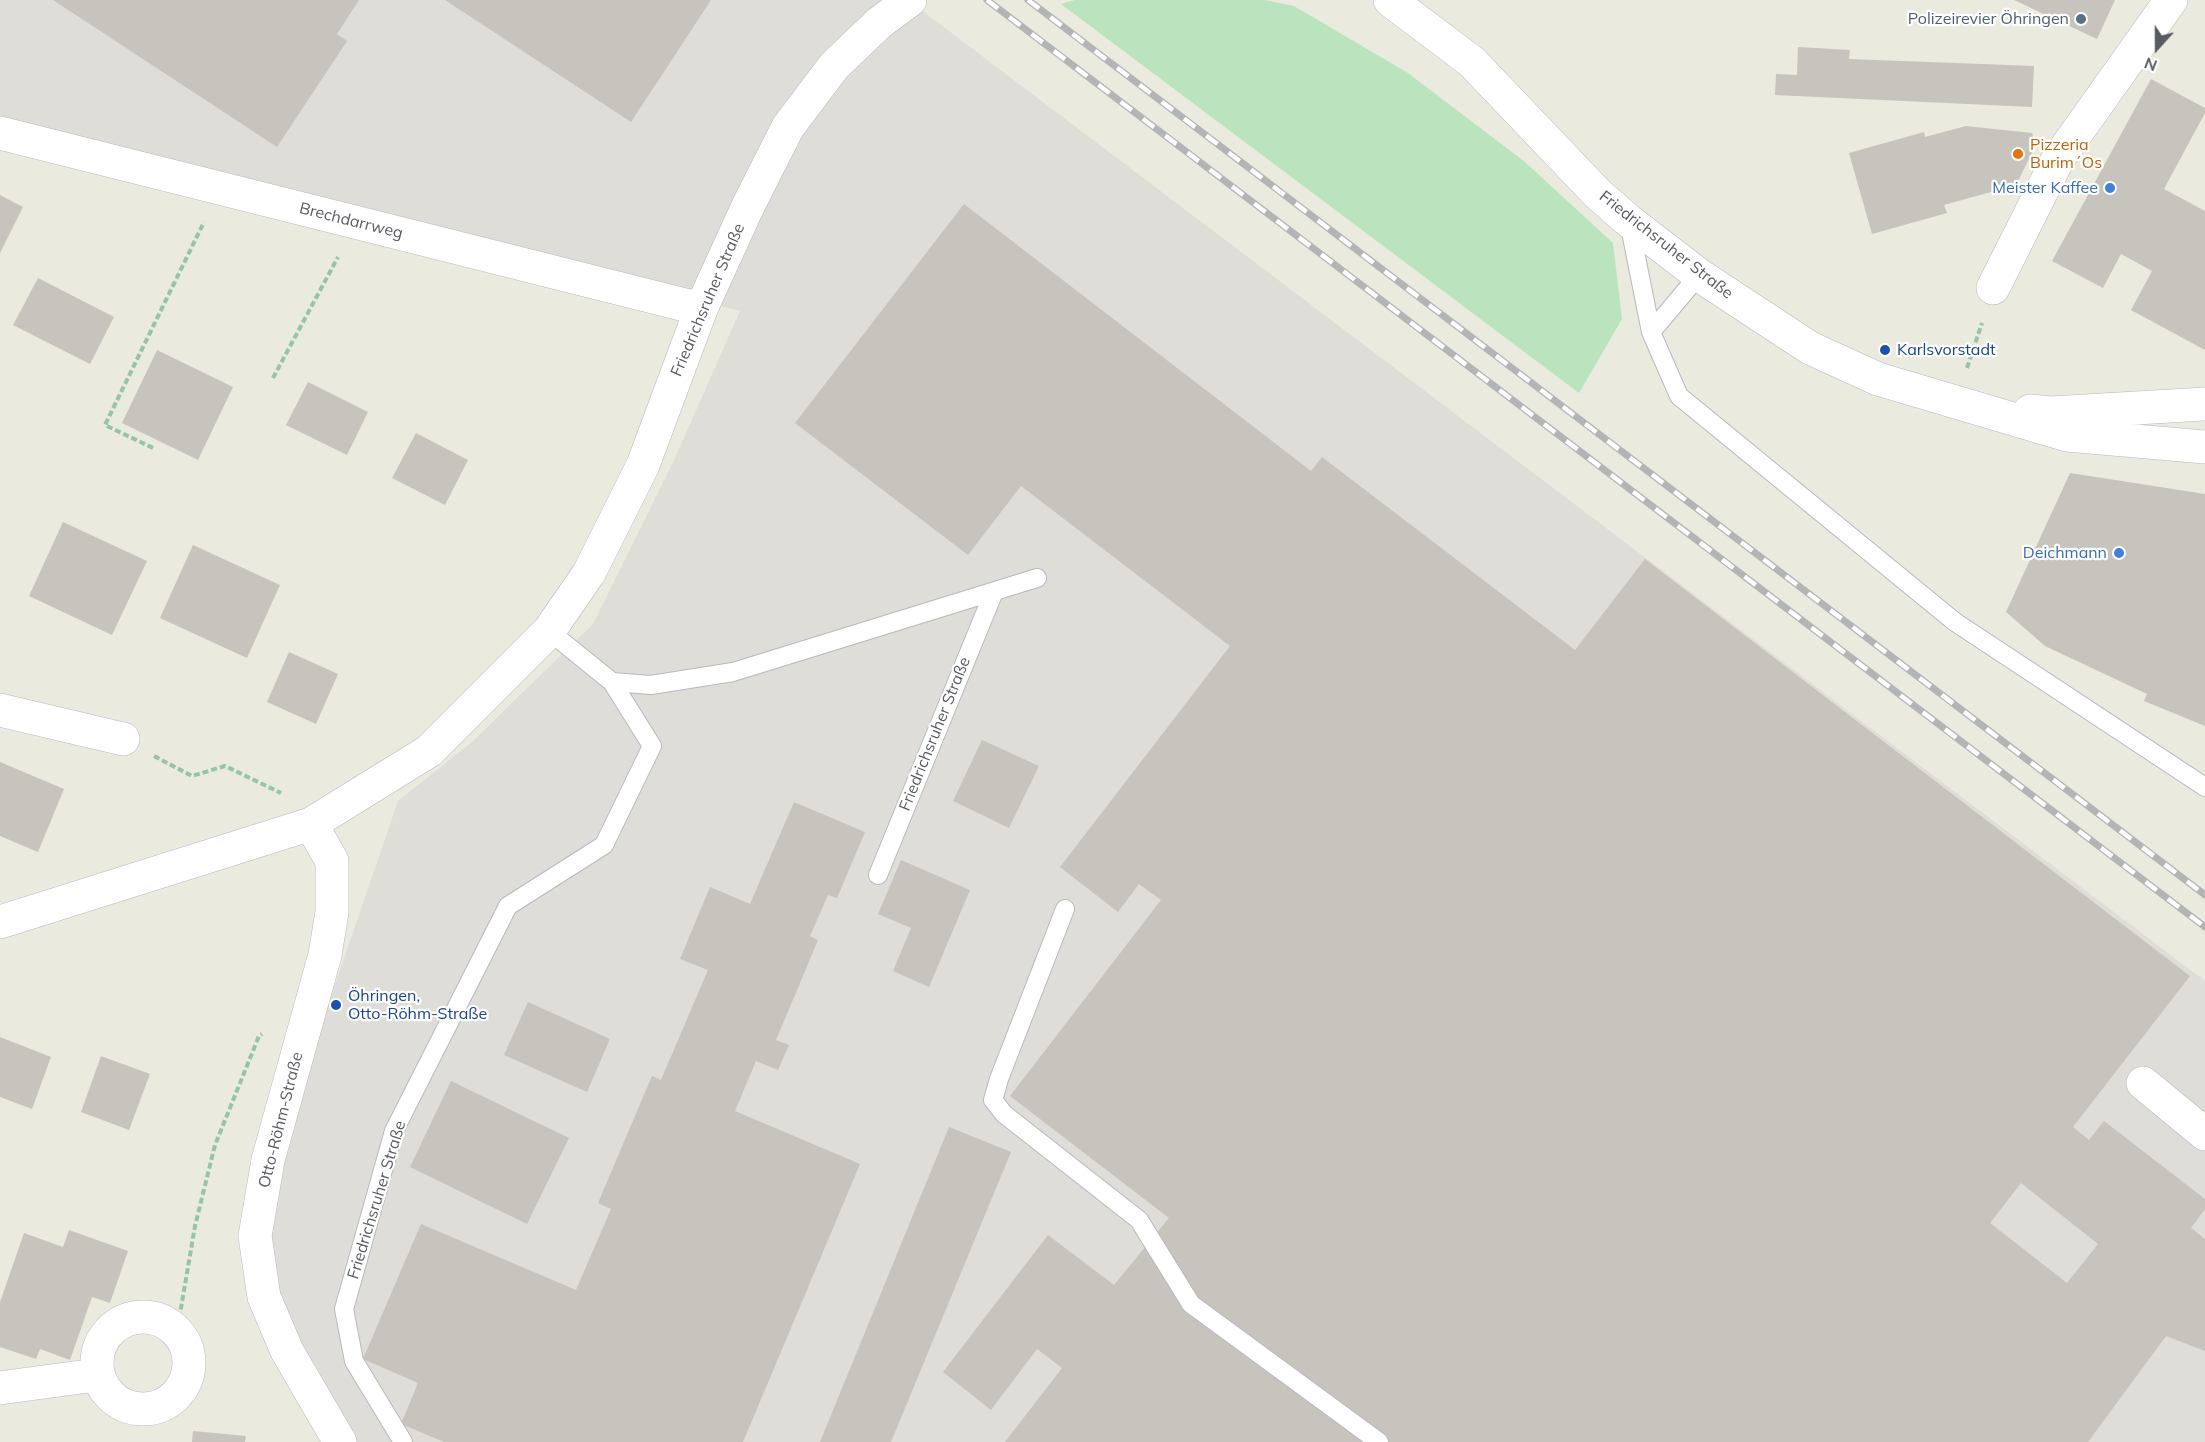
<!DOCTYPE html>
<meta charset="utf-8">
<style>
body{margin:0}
#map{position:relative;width:2205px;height:1442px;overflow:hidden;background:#ebeadf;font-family:Mulish,sans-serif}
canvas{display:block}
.north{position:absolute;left:2127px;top:18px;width:60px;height:60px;-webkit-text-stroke:4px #fff;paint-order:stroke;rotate:201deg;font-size:16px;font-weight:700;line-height:24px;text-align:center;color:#585b60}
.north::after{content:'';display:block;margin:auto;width:21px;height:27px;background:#585b60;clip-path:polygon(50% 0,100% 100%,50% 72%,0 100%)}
</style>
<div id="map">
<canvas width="2205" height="1442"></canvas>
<div class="north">N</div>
</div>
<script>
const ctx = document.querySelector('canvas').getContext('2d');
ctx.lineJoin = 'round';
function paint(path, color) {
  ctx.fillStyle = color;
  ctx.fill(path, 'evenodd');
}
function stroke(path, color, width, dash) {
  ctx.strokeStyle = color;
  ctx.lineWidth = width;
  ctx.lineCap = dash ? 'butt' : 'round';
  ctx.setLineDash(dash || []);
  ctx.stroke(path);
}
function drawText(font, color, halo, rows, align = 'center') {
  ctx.font = font + ' Mulish,sans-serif';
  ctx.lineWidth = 4.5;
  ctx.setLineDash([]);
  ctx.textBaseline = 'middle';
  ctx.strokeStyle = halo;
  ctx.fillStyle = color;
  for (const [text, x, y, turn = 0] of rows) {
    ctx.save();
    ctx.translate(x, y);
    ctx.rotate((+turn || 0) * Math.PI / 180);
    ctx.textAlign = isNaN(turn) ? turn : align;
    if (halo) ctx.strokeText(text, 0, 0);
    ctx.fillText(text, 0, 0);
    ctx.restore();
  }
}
paint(new Path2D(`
 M0 0H908L2205 981V1442H347L276 1292 267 1237 279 1148 398 801 472 742 593 624 675 458 740 311 0 118Z`), '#dfddd7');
paint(new Path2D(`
 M1075 0H1265L1294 6 1408 73 1525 162 1613 243 1622 319 1579 393 1061 4Z`), '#bae4be');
paint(new Path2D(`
 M53 0H359L337 34 347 41 277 147Z
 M445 0H711L631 122Z
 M2014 0H2115L2097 39Z
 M1798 47 1850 50 1849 59 2034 66 2032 107 1775 95 1776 74 1797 75Z
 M2151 79 2205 108V113L2164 189 2205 211V350L2131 310 2152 271 2121 254 2103 288 2052 261Z
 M1966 126 2032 133 2036 145 2016 185 1944 205 1947 213 1872 234 1849 153 1924 132 1925 137Z
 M0 195 23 207 0 253Z
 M964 204 1311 471 1322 457 1575 650 1645 559 2190 976 2073 1127 2089 1140 2104 1121 2205 1199V1209L2191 1228 2205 1239V1351L2166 1336 2088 1442H1005L1062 1368 1037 1349 991 1410 943 1372 1048 1235 1114 1285 1169 1218 1010 1096 1161 900 1139 884 1118 912 1060 867 1230 646 1021 486 968 555 795 423ZM2021 1183 2098 1244 2067 1283 1990 1223Z
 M38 278 114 317 90 364 13 325Z
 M157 350 233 387 198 460 122 423Z
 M308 382 368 412 347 455 286 425Z
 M416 433 468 460 445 505 392 478Z
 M2070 473 2205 494V726L2144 701 2147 694 2045 646 2006 612Z
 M63 522 147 561 112 635 29 596Z
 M193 545 280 585 247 658 160 618Z
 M289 652 338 674 316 724 267 702Z
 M982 740 1039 766 1009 828 953 801Z
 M0 762 64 789 38 852 0 836Z
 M794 802 865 832 837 898 828 895 810 936 818 940 776 1040 789 1045 778 1070 756 1061 735 1111 860 1164 743 1442H444L401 1424 418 1383 363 1359 421 1224 576 1290 611 1209 598 1203 652 1076 661 1080 708 970 680 959 710 887 750 904Z
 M901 860 970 890 929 987 893 971 911 928 878 914Z
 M528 1002 610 1039 587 1092 504 1055Z
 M0 1037 51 1057 32 1109 0 1097Z
 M101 1056 150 1074 129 1130 81 1112Z
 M451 1081 569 1138 527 1224 410 1167Z
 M949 1127 1011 1152 891 1442H820Z
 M69 1230 128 1251 110 1303 92 1297 70 1360 40 1349 36 1359 0 1347V1302L24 1233 63 1247Z
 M193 1431 246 1436 245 1442H192Z`), '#c6c4bc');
const lane = new Path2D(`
 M1629 222 1651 332 1679 396 1955 622 2205 787
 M1651 332 1699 275
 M549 631 612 682 651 685 733 672 1037 578
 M878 875 993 594
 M1065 909 999 1079 993 1100 1004 1114 1139 1220 1191 1304 1379 1442
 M403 1442 354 1361 344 1309 394 1131 508 906 604 845 652 746 612 682`);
const street = new Path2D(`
 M0 133 701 309
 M1993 288 2058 159 2171 0
 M0 710 123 739
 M311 824 332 861V912L325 955 268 1160 255 1236 264 1297 287 1351 340 1442
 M2143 1083 2205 1134
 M97 1363a46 46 0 1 1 92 0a46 46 0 1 1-92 0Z
 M0 1388 96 1375`);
const secondary = new Path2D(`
 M1390 0 1472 62 1598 194 1629 221 1699 275 1810 348 1878 379 2067 435 2205 447
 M2030 411 2051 413 2205 404
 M0 922 311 824 429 751 549 631 589 573 643 465 701 309 748 206 788 127 834 66 879 23 910 0`);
stroke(lane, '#b7b9be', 20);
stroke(street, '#b7b9be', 34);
stroke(secondary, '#b5b8be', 34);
stroke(new Path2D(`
 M1967 368 1982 323
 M273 378 338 257
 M153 448 105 425 204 222
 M154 756 192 776 225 766 281 793
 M173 1326 181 1308 195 1226 215 1145 259 1036 262 1034`), '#94c5a6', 4, [6, 3]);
stroke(lane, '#fff', 18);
stroke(street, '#fff', 33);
stroke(secondary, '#fff', 33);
const rail = new Path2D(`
 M987 0 2205 927
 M1028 0 2205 895`);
stroke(rail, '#b3b4b4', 7);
stroke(rail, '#fff', 4.5, [14]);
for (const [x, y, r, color] of [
 [2081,19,6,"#5c6f8a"],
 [2018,154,6,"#e8710a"],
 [2110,188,6,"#3f7fe0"],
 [1885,350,6,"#1a4fb4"],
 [2119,553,6,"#3f7fe0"],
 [336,1005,6,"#1a4fb4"]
]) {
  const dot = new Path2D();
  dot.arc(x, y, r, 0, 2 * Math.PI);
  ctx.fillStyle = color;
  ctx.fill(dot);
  stroke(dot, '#fff', 2);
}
drawText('16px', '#4e5e75', '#fff', [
 ["Polizeirevier Öhringen",2069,19]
], 'right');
drawText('16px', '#c56008', '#fff', [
 ["Pizzeria",2030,145],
 ["Burim´Os",2030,163]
], 'left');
drawText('16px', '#366cbe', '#fff', [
 ["Meister Kaffee",2098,188],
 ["Deichmann",2107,553]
], 'right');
drawText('16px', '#585b60', '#fff', [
 ["Brechdarrweg",351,221,14],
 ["Friedrichsruher Straße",1666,245,38],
 ["Friedrichsruher Straße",708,300,-67],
 ["Friedrichsruher Straße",935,734,-68],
 ["Otto-Röhm-Straße",281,1120,-76],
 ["Friedrichsruher Straße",377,1200,-73]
]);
drawText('16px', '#164399', '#fff', [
 ["Karlsvorstadt",1897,350],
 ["Öhringen,",348,996],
 ["Otto-Röhm-Straße",348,1014]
], 'left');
</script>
